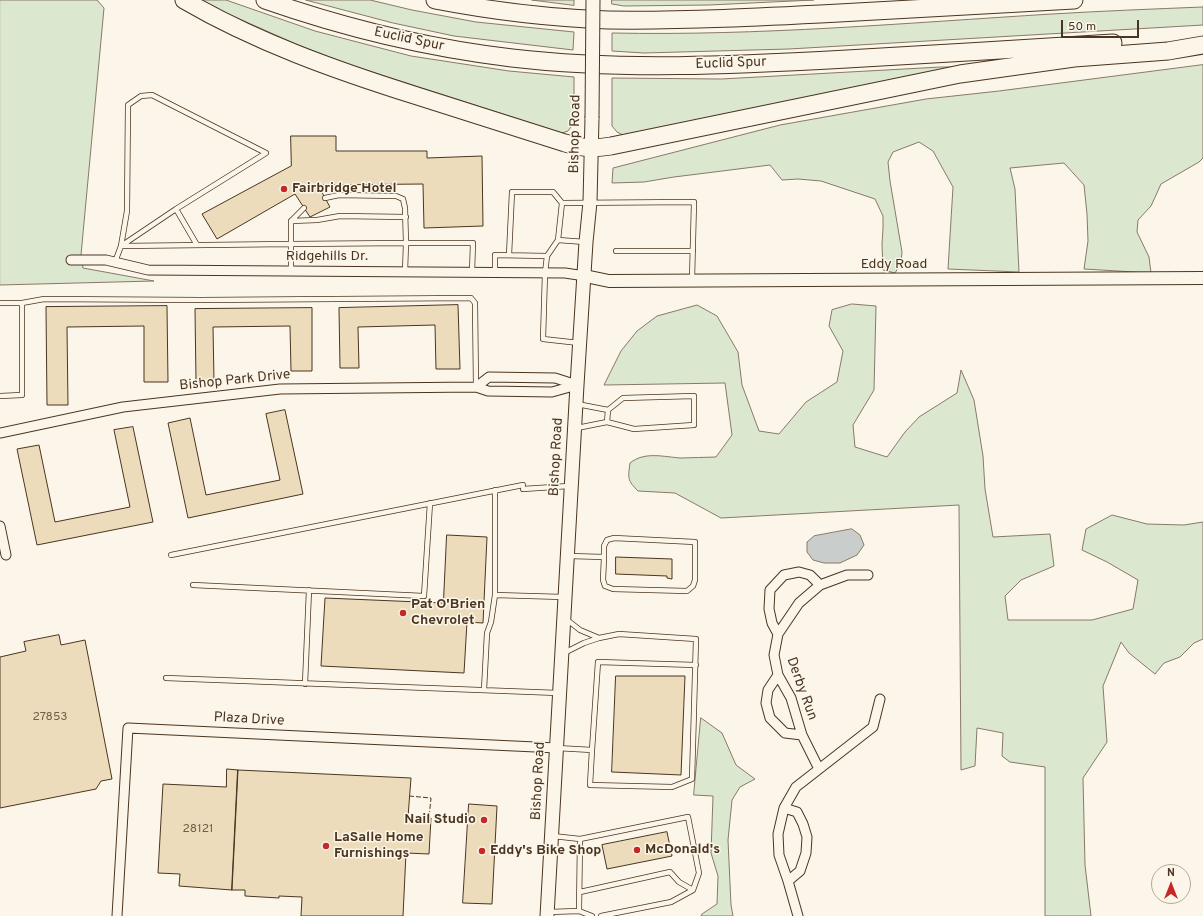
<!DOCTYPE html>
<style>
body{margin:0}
#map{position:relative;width:1203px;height:916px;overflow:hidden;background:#fbf6e9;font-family:Overpass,sans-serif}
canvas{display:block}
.north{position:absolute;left:1151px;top:864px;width:40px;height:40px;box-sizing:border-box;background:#fbf6e9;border:1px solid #b4a999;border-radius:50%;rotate:0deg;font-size:11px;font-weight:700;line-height:16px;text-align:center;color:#4a3520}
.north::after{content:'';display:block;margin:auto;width:14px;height:18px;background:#c62828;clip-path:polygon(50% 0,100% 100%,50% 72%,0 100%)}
.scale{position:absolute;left:1061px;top:20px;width:78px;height:18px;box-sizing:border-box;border:2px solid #4a3520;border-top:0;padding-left:5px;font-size:12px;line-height:14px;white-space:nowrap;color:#4a3520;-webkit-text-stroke:3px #fbf6e9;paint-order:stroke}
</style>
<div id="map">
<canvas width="1203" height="916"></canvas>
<div class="north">N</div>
<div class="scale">50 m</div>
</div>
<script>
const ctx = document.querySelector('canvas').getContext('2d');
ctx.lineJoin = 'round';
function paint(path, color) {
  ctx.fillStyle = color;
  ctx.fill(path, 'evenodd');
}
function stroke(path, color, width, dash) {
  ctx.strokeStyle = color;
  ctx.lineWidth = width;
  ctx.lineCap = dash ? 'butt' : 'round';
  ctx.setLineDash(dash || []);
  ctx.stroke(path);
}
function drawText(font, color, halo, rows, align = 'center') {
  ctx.font = font + ' Overpass,sans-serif';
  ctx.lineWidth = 3;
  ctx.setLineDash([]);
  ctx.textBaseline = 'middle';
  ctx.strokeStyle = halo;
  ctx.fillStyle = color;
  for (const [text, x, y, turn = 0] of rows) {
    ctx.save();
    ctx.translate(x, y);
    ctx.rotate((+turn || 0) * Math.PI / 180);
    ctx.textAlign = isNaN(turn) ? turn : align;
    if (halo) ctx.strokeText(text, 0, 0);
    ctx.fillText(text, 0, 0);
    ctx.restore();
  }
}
const green = new Path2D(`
 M0 0H97L104 8 81 255 83 268 154 281 0 285Z
 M197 0H226L315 31 411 56 509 71 574 77V123L568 131 562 133 350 65 298 45Z
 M306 0H370L412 10 476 22 574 32 573 50 454 36 393 23Z
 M532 0H574V5Z
 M612 0H814L709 5 624 6 612 4Z
 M1203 7V25L789 49 644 53 612 51V33C759 36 905 23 1052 14 1102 11 1153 9 1203 7Z
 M1203 65V158L1199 162 1161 184 1151 206 1138 220 1137 232 1149 257 1151 273 1084 269 1088 241 1087 214 1084 185 1064 163 1010 168 1015 189 1019 272 948 269 953 187 933 151 919 142 893 152 888 162 890 181 902 252 901 263 895 273 883 270 882 244 883 228V216L875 199 821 181 798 179 782 180 770 165 674 177 644 182 612 183 613 168 780 125 926 99 999 91Z
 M941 67H959L623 135 617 132 612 126V78L721 79Z
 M852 304 876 306 874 390 853 425 855 447 887 457 905 432 919 417 957 393 961 370 974 400 983 456 985 489 993 537 1050 534 1054 566 1021 580 1005 596 1008 620H1092L1133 609 1138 580 1107 562 1082 550 1086 529 1112 515 1147 524 1184 525 1203 522V639L1194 643 1180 657 1164 663 1155 674 1129 653 1121 642 1103 686 1107 742 1083 778 1085 865 1091 916H1045V767L1010 762 1002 756 1003 733 977 728 975 766 961 770 959 505 721 518 675 493 638 491C627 480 628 478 630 463 645 451 664 457 681 458 693 458 704 457 716 457L732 435 725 383 604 385 621 351 637 331 657 316 697 305 717 316 738 352 742 385 759 431 779 434 806 402 837 382 843 351 829 326 832 310Z
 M701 718 722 733 736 765 755 779 740 787 732 800 728 840 731 905 733 916H701L702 914 717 904 718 876 711 853 713 796 694 795Z`);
paint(green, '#dce7d0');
stroke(green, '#887966', 1);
const water = new Path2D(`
 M852 529 860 535 864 545 857 555 840 563H824L813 560 807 552V542L814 536Z`);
paint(water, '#c9cecd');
stroke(water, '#887966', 1);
const building = new Path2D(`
 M291 136H336V151H427V158L482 156 483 226 424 228 423 184 318 185 330 207 310 217 295 194 217 239 202 214 291 166Z
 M458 305 460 369H436L435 325 358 327 359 368H340L339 308Z
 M167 306 168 382H144V326L67 327 68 405H47L46 307Z
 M312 308V371H291L290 326 213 327 214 381H196L195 309Z
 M285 410 303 494 188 518 168 423 190 418 206 495 280 480 266 414Z
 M133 427 153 522 37 545 17 449 39 445 55 522 130 507 114 430Z
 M447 535 487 537 483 623 467 622 464 673 321 666 325 598 443 603Z
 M616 557 672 559V579L667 578V576L616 574Z
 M59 635 61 645 85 640 112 779 101 781 96 789 0 808V657L26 651 24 642Z
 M616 676H685L681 775 612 772Z
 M227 769 238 770 232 890 179 886 180 874 158 873 163 784 226 787Z
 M238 770 411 778 408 817 431 818 429 854 406 853 403 916H301L302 897 279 896V898L245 896V890H232Z
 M469 804 497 806 492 904 463 903Z
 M667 832 672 856 607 869 602 845Z`);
paint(building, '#ecdcbc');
stroke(building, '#4a3520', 1);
const service = new Path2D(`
 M291 221 317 220 340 216 406 217
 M558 240 585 242
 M121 246 127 211 128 105 141 96 152 95 266 153 176 209 197 245
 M121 246 176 209
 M616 251H693
 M509 255 512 192H553L562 203 694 202 692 280
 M547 256 558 240 562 203
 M115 262 121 246 291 244V221L304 208
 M291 271V244L406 243 405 208 403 199 396 196 339 195 325 198
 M405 272 406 243H473L472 272
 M495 273V255L547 256 545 273 543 339 579 343
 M0 303H22V395L0 396
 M22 303 44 299 201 300 471 298 475 303 476 387
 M577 404 608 410 623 398 694 396V425L634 429 607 422 577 428
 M607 422 608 410
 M523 489 569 486
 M614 538 695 542V580L693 586 687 591 613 589 605 586 603 580 604 557V546L607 540Z
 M171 555 523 485
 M569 556 604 557
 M193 585 424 596 430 503
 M495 595 563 597
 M566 619 580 630 599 638
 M564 653 584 643 599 638 619 634 696 639 692 779 672 787 590 785 592 750
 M166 678 558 693
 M305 684 309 590
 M484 690 487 633 491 622 495 595V490
 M557 748 592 750 598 662 696 665
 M553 836 580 839 688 817 699 873 693 890 671 902 601 916
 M580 892 670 872 679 882 693 890
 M579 911 580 839
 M549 912 579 911 592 916`);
const minor = new Path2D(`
 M71 260H106L148 270 565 273 585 276
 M476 387 489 377 555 378 577 385
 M0 433 123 407 280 389 476 387 488 391 552 392 577 385
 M0 526 6 555
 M778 634 772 623 769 609 770 590 784 575 799 572 810 575 820 585
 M778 675 768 690 766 703 770 718 785 733 802 735
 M819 769 802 735 791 698 778 675 774 655 778 634 799 603 820 585 847 575H868
 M784 808 797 812 803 824 807 837 806 853 800 871 788 881
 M117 916 128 728 557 748
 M798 916 788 881 779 855 778 834 784 808 796 787 873 727 880 699`);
const tertiary = new Path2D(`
 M585 276 609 281 1203 278`);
const secondary = new Path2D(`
 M547 916 577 385 586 242 590 202 592 118`);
const motorway = new Path2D(`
 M184 0C256 42 335 70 414 95 465 111 515 127 565 143 582 148 593 149 611 146L960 74 1074 58 1168 51 1203 45
 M265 0C345 28 428 48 512 58 623 71 735 65 847 59 936 54 1024 49 1113 43
 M435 0C492 11 550 18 608 20 685 21 762 17 839 13 918 9 996 4 1074 0`);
stroke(service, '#4a3520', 6);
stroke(minor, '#4a3520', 11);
stroke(tertiary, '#4a3520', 14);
stroke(secondary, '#4a3520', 15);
stroke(motorway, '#4a3520', 19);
stroke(service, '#fbf6e9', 4.5);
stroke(minor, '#fbf6e9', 9);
stroke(tertiary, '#fbf6e9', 12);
stroke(secondary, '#fbf6e9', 13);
stroke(motorway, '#fbf6e9', 17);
const secondaryBridge = new Path2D(`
 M592 118 593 0`);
stroke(secondaryBridge, '#4a3520', 15, []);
stroke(secondaryBridge, '#fbf6e9', 13);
stroke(new Path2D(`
 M409 796 431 798 429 818`), '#4a3520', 1, [5, 2]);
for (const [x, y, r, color] of [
 [284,189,4,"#c62828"],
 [403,613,4,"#c62828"],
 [484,820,4,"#c62828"],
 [326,846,4,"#c62828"],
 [637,850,4,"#c62828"],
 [482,851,4,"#c62828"]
]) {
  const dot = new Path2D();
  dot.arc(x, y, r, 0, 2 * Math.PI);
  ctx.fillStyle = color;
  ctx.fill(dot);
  stroke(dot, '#fbf6e9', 1.5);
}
drawText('12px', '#725f47', null, [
 ["27853",50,718],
 ["28121",198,830]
]);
drawText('14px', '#4a3520', '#fbf6e9', [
 ["Euclid Spur",409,40,12],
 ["Euclid Spur",731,64,-2],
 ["Bishop Road",576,134,-89],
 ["Ridgehills Dr.",327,257],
 ["Eddy Road",894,265],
 ["Bishop Park Drive",235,381,-6],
 ["Bishop Road",557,457,-87],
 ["Derby Run",801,689,70],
 ["Plaza Drive",249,720,3],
 ["Bishop Road",539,781,-87]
]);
drawText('bold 14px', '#4a3520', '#fbf6e9', [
 ["Fairbridge Hotel",292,189],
 ["Pat O'Brien",411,605],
 ["Chevrolet",411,621],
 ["Nail Studio",476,820,"right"],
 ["LaSalle Home",334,838],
 ["Furnishings",334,854],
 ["McDonald's",645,850],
 ["Eddy's Bike Shop",490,851]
], 'left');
</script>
